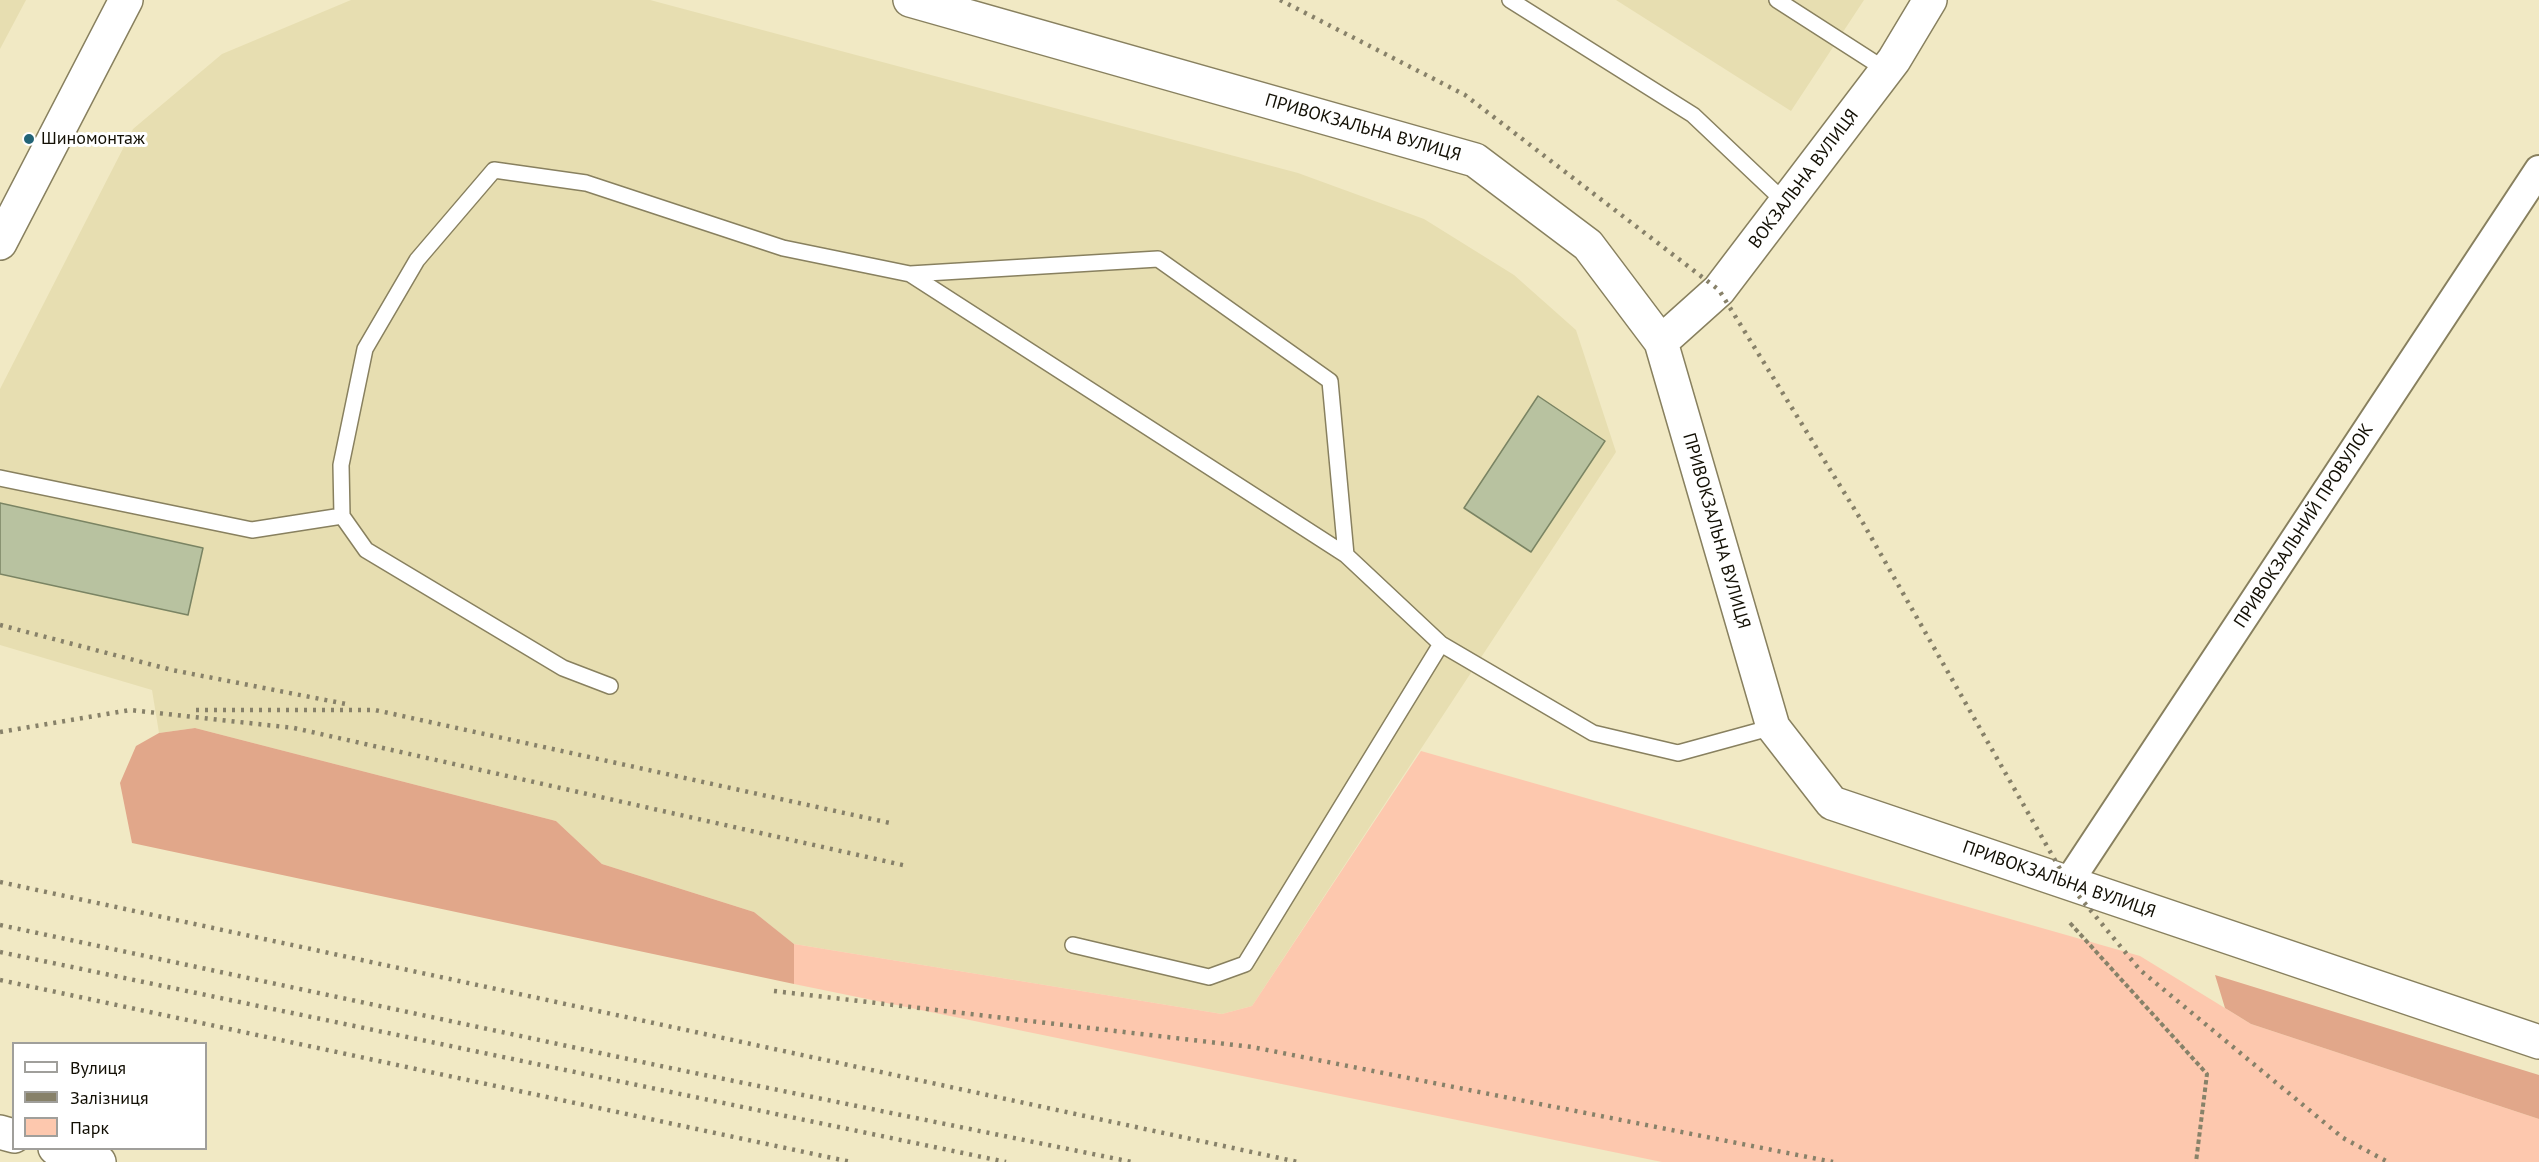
<!DOCTYPE html>
<meta charset="utf-8">
<style>
body{margin:0}
#map{position:relative;width:2539px;height:1162px;overflow:hidden;background:#f1e9c4;font-family:"PT Sans",sans-serif}
canvas{display:block}
.legend{position:absolute;left:12px;top:1042px;width:195px;height:108px;box-sizing:border-box;background:#fff;border:2px solid #a09f9b;margin:0;padding:8px 10px;list-style:none;font-size:18px;color:#120f04}
.legend li{display:flex;align-items:center;gap:12px;height:30px}
.legend b{width:30px;border:2px solid #a09f9b}
</style>
<div id="map">
<canvas width="2539" height="1162"></canvas>
<ul class="legend">
<li><b style="height:8px;background:#fff"></b>Вулиця</li>
<li><b style="height:8px;background:#878169"></b>Залізниця</li>
<li><b style="height:16px;background:#fdc8ae"></b>Парк</li>
</ul>
</div>
<script>
const ctx = document.querySelector('canvas').getContext('2d');
ctx.lineJoin = 'round';
function paint(path, color) {
  ctx.fillStyle = color;
  ctx.fill(path, 'evenodd');
}
function stroke(path, color, width, dash) {
  ctx.strokeStyle = color;
  ctx.lineWidth = width;
  ctx.lineCap = dash ? 'butt' : 'round';
  ctx.setLineDash(dash || []);
  ctx.stroke(path);
}
function drawText(font, color, halo, rows, align = 'center') {
  ctx.font = font + ' "PT Sans",sans-serif';
  ctx.lineWidth = 6;
  ctx.setLineDash([]);
  ctx.textBaseline = 'middle';
  ctx.strokeStyle = halo;
  ctx.fillStyle = color;
  for (const [text, x, y, turn = 0] of rows) {
    ctx.save();
    ctx.translate(x, y);
    ctx.rotate((+turn || 0) * Math.PI / 180);
    ctx.textAlign = isNaN(turn) ? turn : align;
    if (halo) ctx.strokeText(text, 0, 0);
    ctx.fillText(text, 0, 0);
    ctx.restore();
  }
}
paint(new Path2D(`
 M0 0H26L0 49Z
 M351 0H650L1298 173 1424 219 1514 275 1576 330 1616 452 1252 1006 1222 1014 794 944 754 912 602 864 556 821 195 728 159 733 152 690 0 645V389L133 129 222 54Z
 M1616 0H1864L1791 111Z`), '#e7deb1');
paint(new Path2D(`
 M1421 751 2140 956 2251 1024 2539 1119V1162H1662L794 984V944L1222 1014 1252 1006Z`), '#fdc8ae');
paint(new Path2D(`
 M195 728 556 821 602 864 754 912 794 944V984L132 843 120 783 136 746 159 733Z
 M2215 975 2539 1075V1119L2251 1024 2225 1008Z`), '#e1a78a');
const building = new Path2D(`
 M1538 396 1605 441 1531 552 1464 508Z
 M0 503 203 548 188 615 0 574Z`);
paint(building, '#b8c2a0');
stroke(building, '#7a8463', 1.5);
const lane = new Path2D(`
 M1510 0 1693 115 1786 203
 M1777 0 1886 70
 M910 274 1158 259 1330 381 1346 555
 M0 478 252 530 342 516
 M610 686 563 668 366 550 342 516 341 465 365 349 417 260 494 170 586 183 783 248 910 274 1346 555 1441 644 1593 733 1678 753 1773 727
 M1073 945 1209 977 1245 964 1441 644`);
const street = new Path2D(`
 M2068 883 2539 170`);
const secondary = new Path2D(`
 M910 0 1475 160 1588 245 1661 342 1773 727 1832 803 2539 1042
 M0 243 126 0
 M1661 342 1719 290 1894 60 1930 0
 M0 1132 14 1136
 M55 1148 99 1162`);
stroke(lane, '#88805f', 18);
stroke(street, '#88805f', 32);
stroke(secondary, '#88805f', 36);
stroke(new Path2D(`
 M2070 923 2207 1074 2196 1162`), '#878269', 4, [4.5, 3]);
stroke(lane, '#fff', 15);
stroke(street, '#fff', 28);
stroke(secondary, '#fff', 33);
stroke(new Path2D(`
 M1280 0 1465 95 1719 290 1863 523 2068 883 2140 970 2343 1138 2388 1162
 M0 625 172 670 346 704
 M196 710H375L890 823
 M0 732 130 710 294 728 907 866
 M0 882 1298 1162
 M0 925 675 1069 1132 1162
 M0 952 1006 1162
 M0 980 851 1162
 M774 991 1252 1047 1833 1162`), '#878169', 4.5, [3, 6]);
for (const [x, y, r, color] of [
 [29,139,6,"#226477"]
]) {
  const dot = new Path2D();
  dot.arc(x, y, r, 0, 2 * Math.PI);
  ctx.fillStyle = color;
  ctx.fill(dot);
  stroke(dot, '#fff', 2);
}
drawText('18px', '#120f04', '#fff', [
 ["ПРИВОКЗАЛЬНА ВУЛИЦЯ",1363,128,16],
 ["ВОКЗАЛЬНА ВУЛИЦЯ",1804,179,-53],
 ["ПРИВОКЗАЛЬНИЙ ПРОВУЛОК",2304,526,-57],
 ["ПРИВОКЗАЛЬНА ВУЛИЦЯ",1716,531,74],
 ["ПРИВОКЗАЛЬНА ВУЛИЦЯ",2059,880,19]
]);
drawText('18px', '#120f04', '#fff', [
 ["Шиномонтаж",41,139]
], 'left');
</script>
